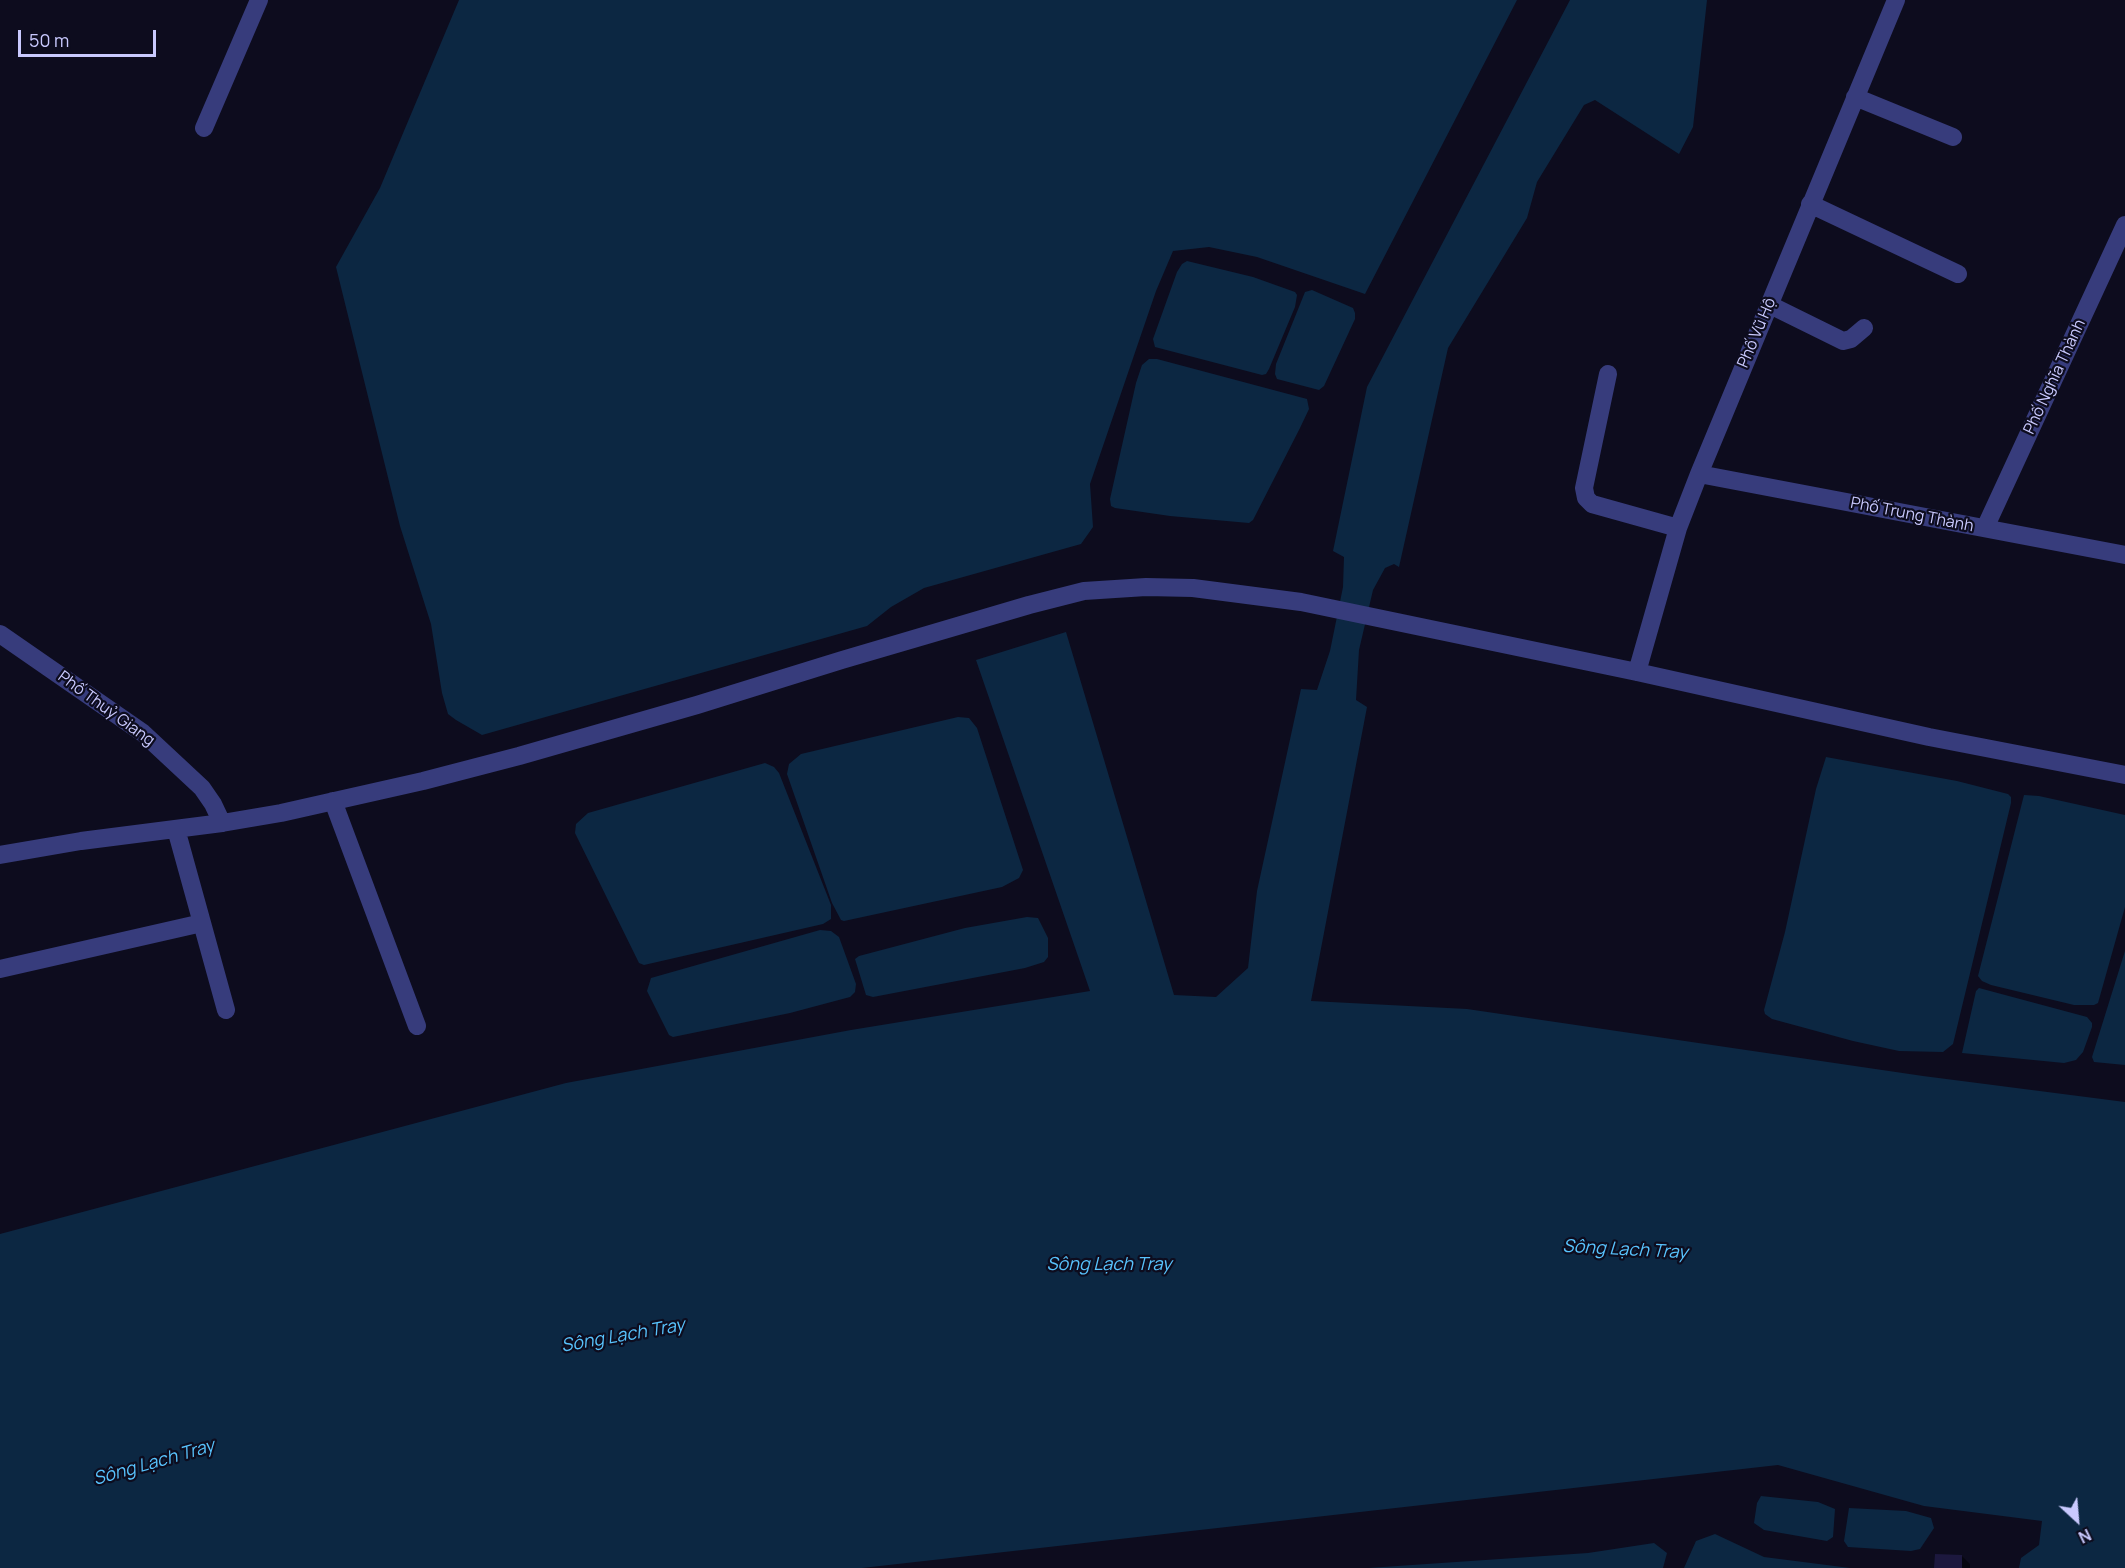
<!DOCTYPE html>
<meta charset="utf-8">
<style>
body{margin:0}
#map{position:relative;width:2125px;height:1568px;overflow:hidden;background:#0d0c1e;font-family:Manrope,sans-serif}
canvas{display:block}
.north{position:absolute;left:2047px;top:1490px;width:60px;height:60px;-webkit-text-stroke:4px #0d0c1e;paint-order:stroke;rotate:154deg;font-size:16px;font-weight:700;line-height:24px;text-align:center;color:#c9c9fe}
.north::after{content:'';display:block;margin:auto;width:21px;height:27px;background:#c9c9fe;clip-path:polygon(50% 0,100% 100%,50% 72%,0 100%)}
.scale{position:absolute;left:18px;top:30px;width:138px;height:27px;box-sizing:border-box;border:3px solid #c9c9fe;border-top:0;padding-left:8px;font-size:18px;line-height:21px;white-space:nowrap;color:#c9c9fe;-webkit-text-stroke:4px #0d0c1e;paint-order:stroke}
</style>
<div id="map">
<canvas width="2125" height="1568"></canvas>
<div class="north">N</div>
<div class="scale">50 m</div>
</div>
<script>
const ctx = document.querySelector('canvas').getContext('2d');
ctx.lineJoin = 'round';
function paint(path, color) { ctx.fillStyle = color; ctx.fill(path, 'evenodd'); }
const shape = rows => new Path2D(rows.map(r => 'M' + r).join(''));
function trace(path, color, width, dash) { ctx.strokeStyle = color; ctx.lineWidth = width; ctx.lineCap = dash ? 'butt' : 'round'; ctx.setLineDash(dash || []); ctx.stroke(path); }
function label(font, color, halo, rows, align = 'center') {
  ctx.font = font + ' Manrope,sans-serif'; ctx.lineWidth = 4.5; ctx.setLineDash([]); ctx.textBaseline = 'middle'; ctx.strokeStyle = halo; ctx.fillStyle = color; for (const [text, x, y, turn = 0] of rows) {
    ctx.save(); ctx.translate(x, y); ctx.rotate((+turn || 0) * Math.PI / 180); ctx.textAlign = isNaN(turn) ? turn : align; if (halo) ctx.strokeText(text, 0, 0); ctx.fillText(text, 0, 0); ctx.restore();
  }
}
const water = shape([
 [459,0,1517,0,1365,294,1257,257,1209,247,1173,251,1156,291,1090,484,1093,527,1081,544,924,588,891,607,867,626,482,735,456,720,448,714,442,693,431,624,400,526,336,267,380,188],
 [1570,0,1707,0,1693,127,1679,154,1595,100,1584,105,1537,182,1527,218,1448,348,1399,567,1394,564,1385,568,1373,590,1359,650,1356,700,1367,707,1311,1001,1467,1009,1923,1076,2125,1102,2125,1568,2019,1568,2021,1558,2039,1545,2042,1521,1924,1506,1778,1465,862,1568,0,1568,0,1234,566,1083,851,1030,1090,991,976,660,1066,632,1174,995,1216,997,1248,968,1257,891,1301,689,1317,690,1330,651,1343,587,1344,557,1333,551,1367,387],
 [1187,261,1253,277,1295,292,1297,295,1295,307,1269,369,1266,374,1262,375,1155,347,1153,339,1177,272,1182,264],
 [1312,290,1353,308,1355,313,1355,319,1324,386,1319,390,1277,379,1275,374,1276,364,1305,292],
 [1149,359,1157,359,1307,399,1309,409,1300,428,1253,520,1249,523,1170,516,1115,508,1111,506,1110,499,1136,383,1142,365],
 [958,717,969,718,977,728,1023,870,1019,878,1002,887,844,921,841,920,832,903,787,774,789,764,801,754],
 [1826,757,1957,781,2008,794,2011,797,2011,803,1953,1044,1943,1052,1899,1051,1853,1041,1772,1019,1765,1014,1764,1010,1785,932,1816,789],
 [765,763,774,767,779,773,831,905,831,919,823,924,644,965,639,963,575,833,576,824,588,813],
 [2024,795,2039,796,2125,815,2125,907,2098,1003,2094,1005,2074,1005,1991,985,1982,981,1978,976],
 [1027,917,1038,918,1048,938,1048,957,1044,962,1025,968,873,997,866,995,855,959,859,956,965,928],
 [820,930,831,931,839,937,856,984,855,992,850,997,790,1013,673,1037,669,1035,647,991,651,978],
 [2125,951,2125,1065,2094,1062,2092,1057],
 [1979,988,2087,1017,2092,1023,2092,1027,2083,1052,2076,1060,2064,1063,1962,1053,1976,991],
 [1761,1496,1818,1502,1835,1509,1833,1537,1827,1541,1764,1530,1754,1523,1757,1503],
 [1849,1508,1906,1511,1931,1518,1934,1528,1920,1549,1911,1551,1848,1547,1844,1541],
 [1715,1534,1764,1557,1850,1568,1684,1568,1696,1541],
 [1654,1543,1667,1553,1663,1568,1368,1568,1588,1553]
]);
const shadow = shape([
 [1962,1556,1970,1564,1970,1568,1936,1568]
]);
const building = shape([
 [1935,1554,1962,1555,1962,1568,1934,1568]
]);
const minor = shape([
 [1855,97,1953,137],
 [204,128,259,0],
 [1810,204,1958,274],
 [1770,305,1843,341,1851,339,1864,328],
 [1608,374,1584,488,1586,498,1592,504,1678,528],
 [1699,474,2125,555],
 [1985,528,2125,225],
 [0,634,143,733,202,788,213,804,222,823],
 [1637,672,1678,528,1699,474,1896,0],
 [333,801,417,1026],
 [0,855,81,841,222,823,281,813,423,781,519,756,697,705,842,660,1029,605,1084,591,1146,587,1193,588,1301,602,1637,672,1929,737,2125,775],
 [202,923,226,1010],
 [0,969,202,923,176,829]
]);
const streetNames = [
 ["Phố Vũ Hộ",1757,333,-67],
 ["Phố Nghĩa Thành",2055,377,-65],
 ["Phố Trung Thành",1912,515,11],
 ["Phố Thuỷ Giang",106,709,36]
];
const waterNames = [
 ["Sông Lạch Tray",1625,1250,3],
 ["Sông Lạch Tray",1109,1265],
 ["Sông Lạch Tray",623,1336,-10],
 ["Sông Lạch Tray",154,1463,-16]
];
paint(water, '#0c2742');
paint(shadow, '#0007');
paint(building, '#1c183e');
trace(minor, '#373c7c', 18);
label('16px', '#c9c9fe', '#0d0c1e', streetNames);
label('italic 18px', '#58c3fd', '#0d0c1e', waterNames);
</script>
